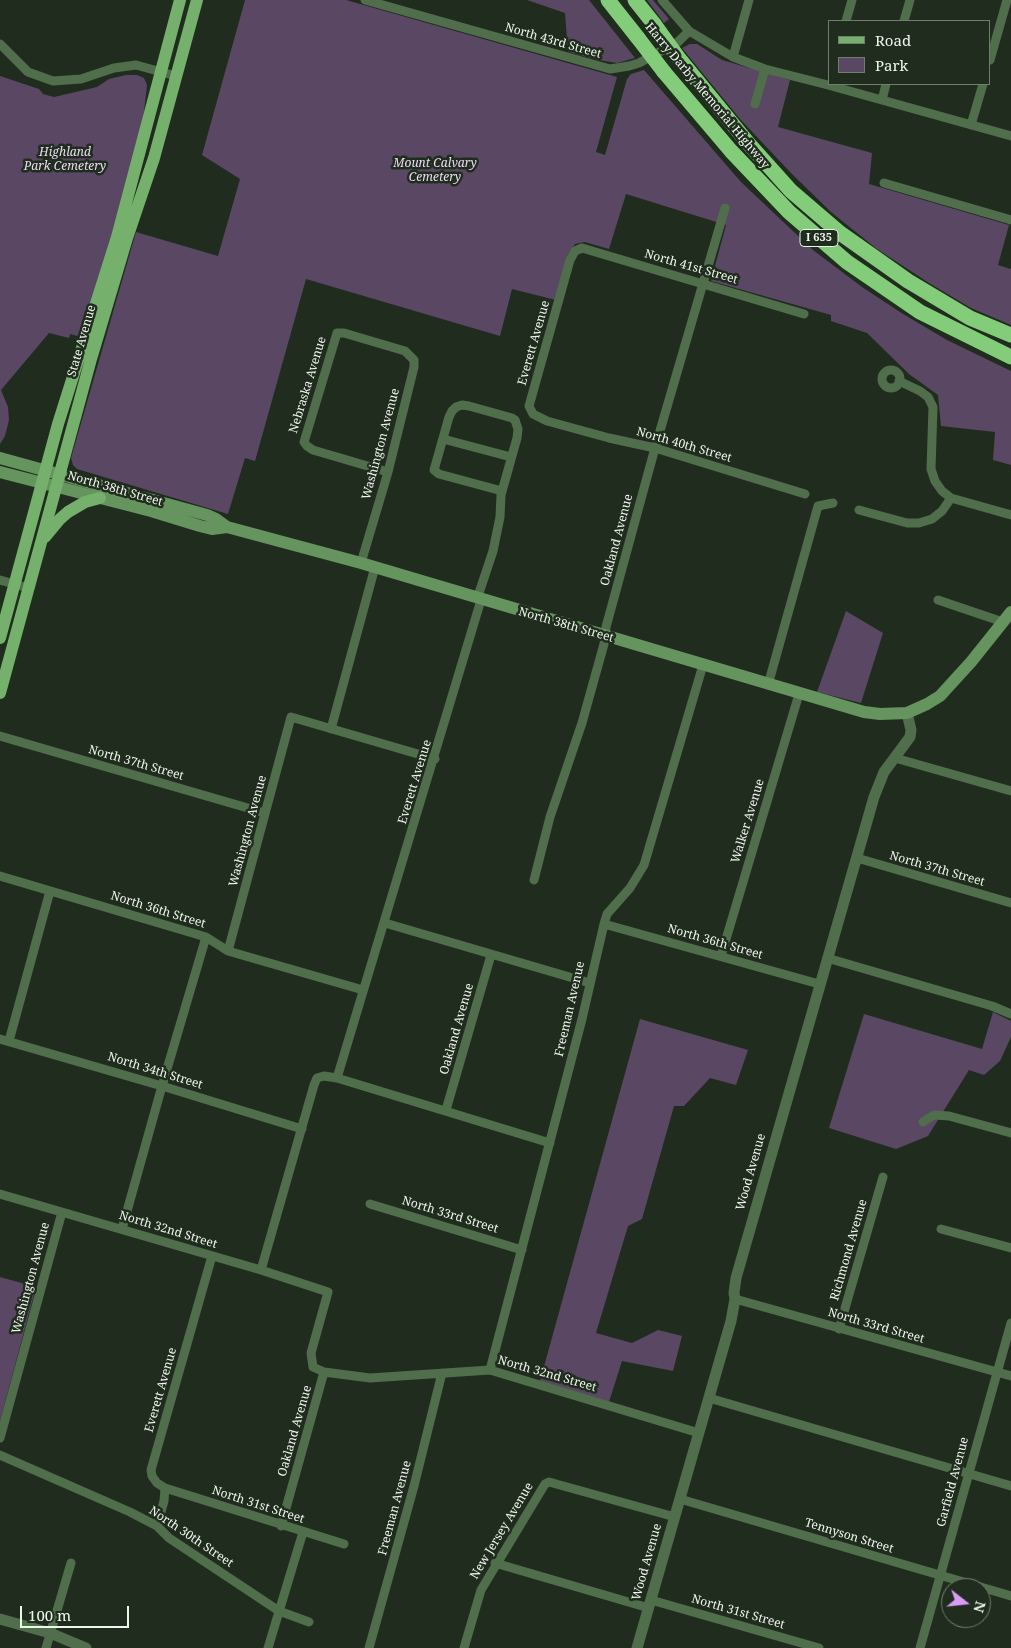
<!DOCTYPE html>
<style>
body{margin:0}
#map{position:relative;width:1011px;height:1648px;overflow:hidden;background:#202d1e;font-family:"Noto Serif",serif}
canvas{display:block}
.legend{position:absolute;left:828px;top:20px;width:162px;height:65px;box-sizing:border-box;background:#202d1e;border:1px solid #727d70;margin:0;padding:6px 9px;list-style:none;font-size:15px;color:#edf6eb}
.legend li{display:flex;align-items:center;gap:10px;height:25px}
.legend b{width:25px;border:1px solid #727d70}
.north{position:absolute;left:941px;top:1578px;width:50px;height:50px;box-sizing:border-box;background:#202d1e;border:1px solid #727d70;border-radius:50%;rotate:106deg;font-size:14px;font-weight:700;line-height:20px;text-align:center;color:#edf6eb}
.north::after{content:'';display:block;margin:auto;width:18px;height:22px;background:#d89bf8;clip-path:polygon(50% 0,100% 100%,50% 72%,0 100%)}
.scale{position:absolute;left:20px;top:1606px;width:109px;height:22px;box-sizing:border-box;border:2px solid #edf6eb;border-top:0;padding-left:6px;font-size:15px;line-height:18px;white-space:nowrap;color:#edf6eb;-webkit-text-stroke:4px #202d1e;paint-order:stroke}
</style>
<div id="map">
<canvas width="1011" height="1648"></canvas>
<ul class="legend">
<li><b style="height:6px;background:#75b16c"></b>Road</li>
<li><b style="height:14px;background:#594763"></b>Park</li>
</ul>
<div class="north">N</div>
<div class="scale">100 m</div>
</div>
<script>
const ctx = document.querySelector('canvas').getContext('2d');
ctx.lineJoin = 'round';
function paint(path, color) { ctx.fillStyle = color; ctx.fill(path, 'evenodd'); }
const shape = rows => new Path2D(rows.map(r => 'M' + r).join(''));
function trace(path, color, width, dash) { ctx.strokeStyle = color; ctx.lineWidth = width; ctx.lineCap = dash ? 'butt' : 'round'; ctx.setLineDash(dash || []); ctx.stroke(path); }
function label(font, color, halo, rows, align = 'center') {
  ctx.font = font + ' "Noto Serif",serif'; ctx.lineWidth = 5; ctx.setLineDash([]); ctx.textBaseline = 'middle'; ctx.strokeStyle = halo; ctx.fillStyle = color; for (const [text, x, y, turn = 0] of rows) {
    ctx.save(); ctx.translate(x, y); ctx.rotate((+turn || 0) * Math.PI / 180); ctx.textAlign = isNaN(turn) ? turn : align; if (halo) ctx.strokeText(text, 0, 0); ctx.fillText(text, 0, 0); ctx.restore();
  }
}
const green = shape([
 [245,0,346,0,617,77,596,152,605,155,627,79,631,74,644,70,741,182,813,250,862,287,903,314,947,340,1011,371,1011,465,993,460,995,432,941,426,938,395,909,374,867,333,831,321,831,315,711,281,726,225,626,194,609,249,585,242,575,244,568,254,556,300,512,289,500,336,306,279,255,461,245,458,228,514,77,469,73,465,71,458,136,232,218,256,240,179,202,155],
 [527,0,589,0,635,58,617,63,599,60,568,52,565,13],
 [647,0,653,0,669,19,664,23],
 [690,44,697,44,722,60,790,80,778,127,872,153,869,184,1009,225,998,265,1011,269,1011,325,971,308,929,283,877,249,831,212,791,173,740,119,682,48],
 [126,75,137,75,144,78,147,85,143,120,106,257,81,337,70,334,69,338,49,333,1,390,8,407,9,420,5,436,0,444,0,76,39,89,43,94,54,97,97,87,109,79],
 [846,611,883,633,861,703,817,692],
 [993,1012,1011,1021,1011,1037,1000,1061,984,1075,969,1070,928,1136,896,1149,829,1128,864,1014,982,1049],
 [640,1019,748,1050,736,1085,710,1078,684,1106,674,1106,642,1219,628,1226,596,1333,632,1343,658,1330,682,1336,673,1371,622,1361,609,1402,540,1381],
 [0,1277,36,1287,0,1421]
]);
const minor = shape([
 [365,0,610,69,629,66,639,63,678,42,689,31],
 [662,0,689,31,733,57,765,69,828,85,1011,136],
 [846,21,852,0],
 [904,21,910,0],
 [0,44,28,72,53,81,81,79,114,68,136,65,176,76],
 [733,57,749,0],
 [990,60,1007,0],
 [882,100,886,84],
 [755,104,765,69],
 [971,125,983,84],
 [884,183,1011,220],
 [804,314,582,248,575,251,570,260,529,406,533,414,547,421,609,438,655,448,805,494],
 '882 379a9 9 0 1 1 18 0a9 9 0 1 1-18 0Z',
 [899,381,920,391,928,397,933,407,931,469,935,481,942,491,951,498,1011,515],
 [443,439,511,457],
 [859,510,907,523,919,523,932,519,942,511,951,498],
 [361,563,388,472,414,367,414,360,405,351,344,333,337,333,304,442,307,446,313,450,388,472],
 [0,580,29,588],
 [938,600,1003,622],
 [768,685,818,506,833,503],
 [331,729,375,567],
 [0,736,265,813],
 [895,758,1011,791],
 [857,858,1011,903],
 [0,876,206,937,228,951,363,990],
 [534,880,550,817,582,723,604,644,606,627,655,448,725,208],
 [385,923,590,983],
 [604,924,819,984],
 [228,951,291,717,435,759],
 [721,956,799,694],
 [827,958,992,1006,1011,1014],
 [0,1039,162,1086,302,1129],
 [9,1041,50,891],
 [337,1078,481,600,479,593,493,551,500,517,501,495,517,438,518,429,515,420,512,418,469,406,462,405,456,407,452,411,449,417,434,470,439,474,502,491],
 [446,1110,491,955],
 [923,1122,934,1115,949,1116,1011,1133],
 [0,1194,261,1270,328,1292,311,1353,313,1367,324,1372,370,1378,490,1370,699,1433],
 [370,1204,522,1250],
 [122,1229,162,1086,206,937],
 [941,1229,1011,1248],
 [261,1270,314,1085,317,1078,324,1076,337,1078,550,1143],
 [735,1299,1011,1376],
 [839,1329,883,1177],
 [490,1370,582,1019,604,924,607,914,630,888,644,865,703,665],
 [709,1398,1011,1486],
 [0,1438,62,1212],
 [0,1455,130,1512,157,1526,169,1538,279,1611,309,1622],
 [165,1488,344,1544],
 [680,1499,1011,1596],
 [157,1526,164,1501,165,1488,157,1483,152,1476,151,1470,212,1256],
 [281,1526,324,1372],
 [495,1563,649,1608],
 [651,1600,819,1648],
 [46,1648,71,1563],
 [268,1648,303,1532],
 [369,1648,414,1486,442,1373],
 [464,1648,481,1590,545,1484,549,1482,675,1517],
 [920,1648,1011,1323]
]);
const tertiary = shape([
 [0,1619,50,1633,86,1648],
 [637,1648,731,1321,735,1299,734,1293,736,1278,874,797,884,772,910,737,911,730,907,713]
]);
const secondary = shape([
 [0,458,207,515,216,519,227,527],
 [0,472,151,511,200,526,212,529,227,527,361,563,864,712,880,714,907,713,927,704,940,696,971,662,1011,612]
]);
const primary = shape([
 [45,537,60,519,68,512,85,502,100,498],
 [0,638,58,424,117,237,180,0],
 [0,693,91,359,127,238,154,158,197,0]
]);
const motorway = shape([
 [608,0,638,38],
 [635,0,654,24],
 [677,56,748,143,791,191,840,233,908,281,970,318,1011,335],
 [664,72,731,151,789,212,847,262,920,312,1011,357]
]);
const motorwayBridge = shape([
 [654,24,677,56],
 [638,38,664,72]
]);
const shields = [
 [819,238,38]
];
const shieldNames = [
 ["I 635",819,238]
];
const streetNames = [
 ["North 43rd Street",553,41,16],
 ["Harry Darby Memorial Highway",707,96,50],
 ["North 41st Street",691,267,16],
 ["State Avenue",82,341,-74],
 ["Everett Avenue",534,343,-74],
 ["Nebraska Avenue",308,385,-73],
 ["Washington Avenue",381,444,-75],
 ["North 40th Street",684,445,16],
 ["North 38th Street",115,489,16],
 ["Oakland Avenue",617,540,-75],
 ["North 38th Street",566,625,16],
 ["North 37th Street",136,763,16],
 ["Everett Avenue",415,782,-73],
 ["Walker Avenue",748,821,-73],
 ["Washington Avenue",248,831,-75],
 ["North 37th Street",937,869,16],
 ["North 36th Street",158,910,17],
 ["North 36th Street",715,942,16],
 ["Freeman Avenue",570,1009,-77],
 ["Oakland Avenue",457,1029,-74],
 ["North 34th Street",155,1071,17],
 ["Wood Avenue",751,1172,-74],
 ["North 33rd Street",450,1215,17],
 ["North 32nd Street",168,1230,17],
 ["Richmond Avenue",849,1250,-74],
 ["Washington Avenue",31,1278,-75],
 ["North 33rd Street",876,1326,16],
 ["North 32nd Street",547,1374,16],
 ["Everett Avenue",161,1390,-74],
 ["Oakland Avenue",295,1431,-74],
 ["Garfield Avenue",953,1482,-75],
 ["North 31st Street",258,1505,18],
 ["Freeman Avenue",395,1508,-75],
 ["New Jersey Avenue",502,1531,-59],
 ["Tennyson Street",849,1536,17],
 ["North 30th Street",191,1537,34],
 ["Wood Avenue",647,1562,-74],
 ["North 31st Street",738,1612,16]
];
const parkNames = [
 ["Highland",65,153],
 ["Park Cemetery",65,167],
 ["Mount Calvary",435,164],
 ["Cemetery",435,178]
];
paint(green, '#594763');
trace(minor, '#506d4c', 9);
trace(tertiary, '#506d4c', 11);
trace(secondary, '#65945f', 12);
trace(primary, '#75b16c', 12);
trace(motorway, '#83cc79', 15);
trace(motorwayBridge, '#83cc79', 15);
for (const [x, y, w] of shields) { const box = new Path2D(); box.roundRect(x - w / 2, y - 8.5, w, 17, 4); ctx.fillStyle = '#202d1e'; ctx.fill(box); trace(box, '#edf6eb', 1); }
label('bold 11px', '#edf6eb', null, shieldNames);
label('12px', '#edf6eb', '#202d1e', streetNames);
label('italic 12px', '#ecdbf7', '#202d1e', parkNames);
</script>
